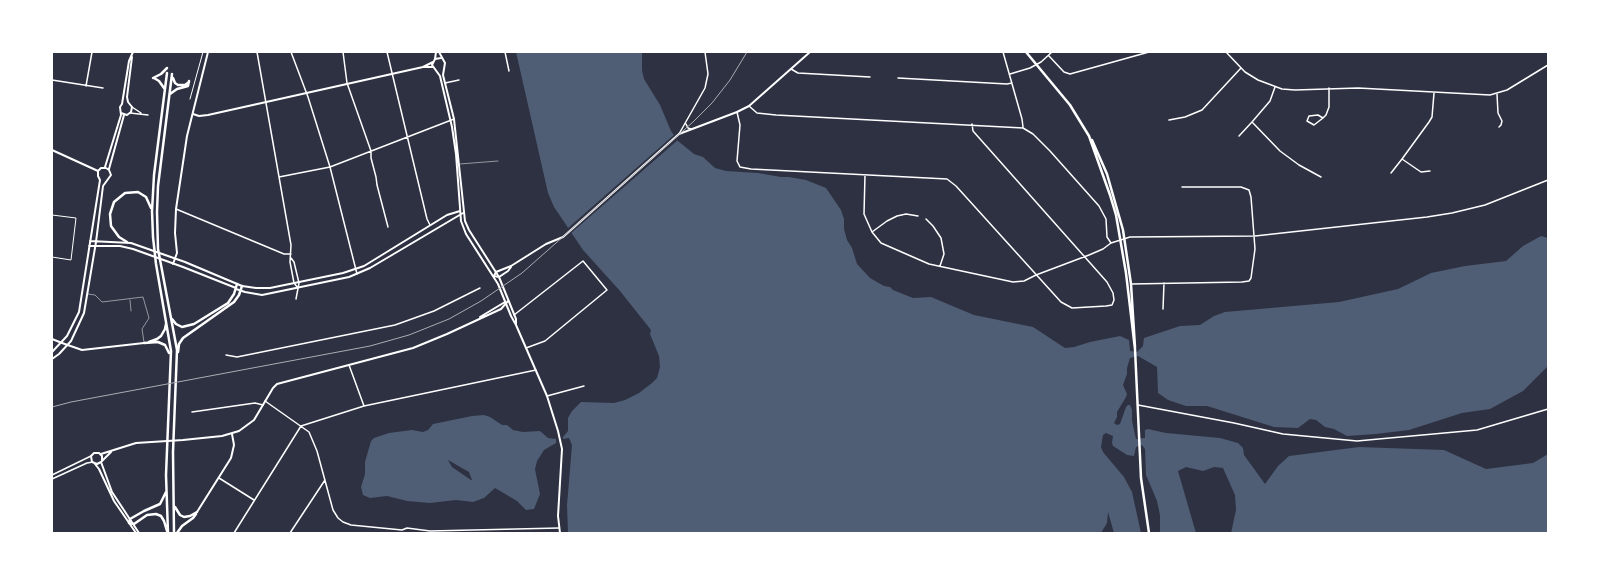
<!DOCTYPE html>
<style>
body{margin:0}
#map{position:relative;width:1600px;height:585px;overflow:hidden;background:#2d3142;font-family:Figtree,sans-serif}
canvas{display:block}
.frame{position:absolute;inset:0;border:53px solid #fff;pointer-events:none}
</style>
<div id="map">
<canvas width="1600" height="585"></canvas>
<div class="frame"></div>
</div>
<script>
const ctx = document.querySelector('canvas').getContext('2d');
ctx.lineJoin = 'round';
function paint(path, color) { ctx.fillStyle = color; ctx.fill(path, 'evenodd'); }
const shape = rows => new Path2D(rows.map(r => 'M' + r).join(''));
function trace(path, color, width, dash) { ctx.strokeStyle = color; ctx.lineWidth = width; ctx.lineCap = dash ? 'butt' : 'round'; ctx.setLineDash(dash || []); ctx.stroke(path); }
const water = shape([
 [516,52,642,52,642,70,644,79,660,105,671,131,678,141,694,154,703,157,715,168,726,171,758,173,781,177,789,177,806,180,826,188,841,210,844,219,844,229,847,240,852,248,857,264,870,278,884,286,890,287,893,290,913,298,931,297,974,315,1033,327,1065,348,1074,347,1090,342,1120,336,1129,340,1130,351,1137,352,1143,346,1144,338,1180,326,1200,325,1214,316,1225,312,1339,302,1398,289,1431,273,1465,266,1506,261,1523,246,1541,236,1548,238,1548,366,1523,391,1490,409,1462,413,1409,430,1376,434,1347,436,1334,429,1325,427,1316,420,1310,419,1298,428,1274,427,1207,406,1186,406,1168,400,1158,393,1157,367,1138,356,1130,358,1127,368,1127,374,1123,385,1127,394,1126,397,1117,412,1117,417,1114,423,1117,425,1120,424,1126,407,1128,405,1130,405,1132,410,1132,421,1136,439,1145,438,1145,430,1148,429,1166,433,1220,438,1238,443,1243,448,1244,455,1265,484,1278,466,1289,456,1359,447,1444,450,1486,469,1533,463,1548,454,1548,533,1231,533,1236,510,1235,495,1223,468,1214,467,1203,471,1186,467,1178,471,1196,533,1160,533,1160,515,1157,501,1146,475,1145,449,1142,445,1136,447,1134,456,1127,455,1113,446,1112,443,1113,436,1106,433,1103,435,1101,447,1103,452,1124,477,1132,492,1141,533,1114,533,1108,512,1107,523,1101,533,568,533,567,505,572,445,569,438,563,439,563,437,568,431,568,418,572,411,581,402,614,403,625,400,639,393,652,383,657,378,660,367,659,356,650,334,651,330,620,291,583,250,554,207,548,193],
 [484,415,490,417,502,425,507,425,513,430,523,432,540,431,548,438,556,439,556,443,544,450,537,461,535,469,540,494,534,509,526,510,517,501,495,488,484,498,473,502,456,500,430,503,407,501,387,496,370,498,363,495,361,487,365,474,365,462,371,441,374,438,389,433,412,430,423,432,428,430,433,424,472,416],
 [448,460,469,472,472,480,471,480,452,467]
]);
const pier = shape([
 [675,134,679,139,570,234,567,229]
]);
const service = shape([
 [460,164,498,161],
 [88,294,95,295,102,302,143,297,149,318,142,329,144,342],
 [130,300,131,311]
]);
const pedestrian = shape([
 [190,99,203,52],
 [52,215,76,218,71,260,52,257]
]);
const minor = shape([
 [257,52,291,245,290,262,294,283,298,288],
 [291,52,308,97,330,167,357,274],
 [343,52,347,83,371,151,371,158,376,177,377,185,388,227],
 [387,52,427,219,430,225],
 [505,52,509,71],
 [1003,52,1022,119,1023,127],
 [1226,52,1245,72,1258,80,1282,89,1295,90,1358,88,1490,95,1507,90,1548,65],
 [1049,56,1064,72,1070,74,1149,52],
 [791,69,798,73,870,77],
 [1010,74,1030,68,1041,62,1052,52],
 [898,78,1007,84,1012,83],
 [52,80,103,88],
 [445,83,459,80],
 [86,86,92,52],
 [1275,87,1270,101,1252,122,1280,151,1299,165,1321,177],
 [1497,94,1498,113,1502,121,1501,125,1499,127],
 [749,106,757,113,776,115,1023,128,1033,134,1050,151,1099,206,1106,219,1107,237,1111,243],
 [132,107,141,113],
 [737,112,740,125,737,161,740,167,751,169,947,179,956,186,1061,302,1072,308,1106,306,1112,305,1114,300,1113,293,1107,282,973,131,972,124],
 [130,113,148,115],
 [1323,118,1314,125,1307,121,1309,116,1318,115,1323,118,1326,115,1329,107,1329,88],
 [1169,120,1185,117,1202,110,1241,68],
 [686,124,688,128,691,129],
 [679,134,705,88,708,74,705,52],
 [1239,136,1252,122],
 [1430,171,1421,172,1402,159,1429,122,1432,117,1434,93],
 [1391,173,1402,159],
 [865,175,864,214,872,232,881,243,929,264,1013,282,1024,281,1036,275,1089,255,1103,249,1111,243,1130,237,1255,236,1427,217,1452,213,1485,205,1548,180],
 [279,177,330,167,454,119],
 [176,209,284,254,291,254],
 [926,219,933,226,941,238,944,254,940,266],
 [872,232,887,221,897,216,906,214,918,216],
 [291,258,294,262,299,283,296,299],
 [1131,284,1242,282,1249,281,1251,278,1255,249,1251,197,1249,190,1241,187,1182,187],
 [1163,309,1164,283],
 [514,315,583,261,607,290,545,341,526,348],
 [226,355,237,357,395,325,434,311,480,288],
 [349,365,364,406],
 [547,396,584,386],
 [265,401,309,432,317,451,333,510,338,518,343,522,351,525,402,530,407,528,430,531,559,528],
 [1138,405,1234,423,1283,434,1357,441,1477,430,1548,409],
 [192,412,255,403,263,405],
 [52,475,91,456],
 [219,478,254,500],
 [52,479,87,463,93,462],
 [234,533,301,426,364,406,536,370],
 [290,533,325,480]
]);
const tertiary = shape([
 [439,52,445,63,443,75,454,119,465,221,469,230,499,277,516,319,516,325],
 [441,58,435,59,432,65,440,76,452,127,456,154,461,221,466,234,498,284,511,316,516,325,547,396,558,431,562,449,558,516,560,533],
 [435,59,436,52],
 [423,67,433,62],
 [193,114,199,116,208,115,423,67,433,67],
 [494,276,496,272,511,266,546,244,563,237,679,134,737,112,749,106,810,52],
 [494,276,499,277,508,271,511,267],
 [242,286,256,288,270,288,343,273,364,266,447,215,460,211],
 [236,289,245,292,262,295,349,277,370,268,463,213],
 [480,317,505,302],
 [52,339,62,343],
 [101,454,136,443,183,440,222,436,239,431,254,420,273,388,277,384,413,348,447,334,501,309,508,301],
 [102,460,102,456,99,453,94,453,91,456,92,462,97,464,101,462,111,452],
 [101,462,112,492,139,533],
 [95,464,99,469,114,501,136,533],
 [197,512,231,458,234,445,232,434]
]);
const secondary = shape([
 [128,102,127,97,132,57],
 [121,113,127,115,131,112,132,107,128,102],
 [52,150,98,171],
 [105,167,121,115,120,107,122,104,129,61,133,52],
 [109,169,124,115],
 [98,171,98,176,100,180],
 [90,241,131,243,185,262,242,286],
 [89,246,120,246,133,249,183,267,236,288],
 [173,264,177,253,175,233,176,209,187,136,208,52],
 [62,343,82,350,144,343],
 [52,352,67,336,79,312,100,180],
 [52,359,59,354,71,341,84,313,96,242,103,186,111,175,109,170,106,168,101,168,98,171]
]);
const primary = shape([
 [1026,52,1070,105,1089,136],
 [1089,136,1110,195,1116,215,1126,273,1135,349,1141,478,1149,533],
 [1092,140,1107,174,1123,230,1131,284,1135,347]
]);
const trunk = shape([
 [167,73,154,175,152,211,153,237,156,264,171,351,166,475,168,533],
 [172,74,158,186,157,212,158,249,177,350,173,452,174,533],
 [153,78,161,74,167,68],
 [154,78,159,81,164,88],
 [173,78,175,83,178,85,185,85,189,82],
 [170,94,177,89,188,86,189,81],
 [127,242,119,237,111,226,110,214,114,202,125,193,138,192,146,197,151,208],
 [172,319,176,324,182,327,194,324,228,303,234,294,237,284],
 [149,342,157,339,161,336,165,329,166,324],
 [144,343,158,342,165,345,169,353],
 [178,352,179,344,183,338,234,302,239,295,242,286],
 [166,492,160,504,144,511,130,519,129,523,134,524,147,515,156,514,161,516,164,521,167,531],
 [175,507,180,515,184,517,190,516,197,512],
 [177,533,182,526,193,518,196,514]
]);
const rail = shape([
 [52,407,71,402,370,346,409,335,449,319,481,301,522,273,693,122,712,103,730,80,747,52]
]);
paint(water, '#4f5d75');
paint(pier, '#2d3142');
trace(service, '#fff', 0.5);
trace(pedestrian, '#fff', 1);
trace(minor, '#fff', 1.5);
trace(tertiary, '#fff', 2);
trace(secondary, '#fff', 2);
trace(primary, '#fff', 2.5);
trace(trunk, '#fff', 2.5);
trace(rail, '#abadb3', 1);
</script>
